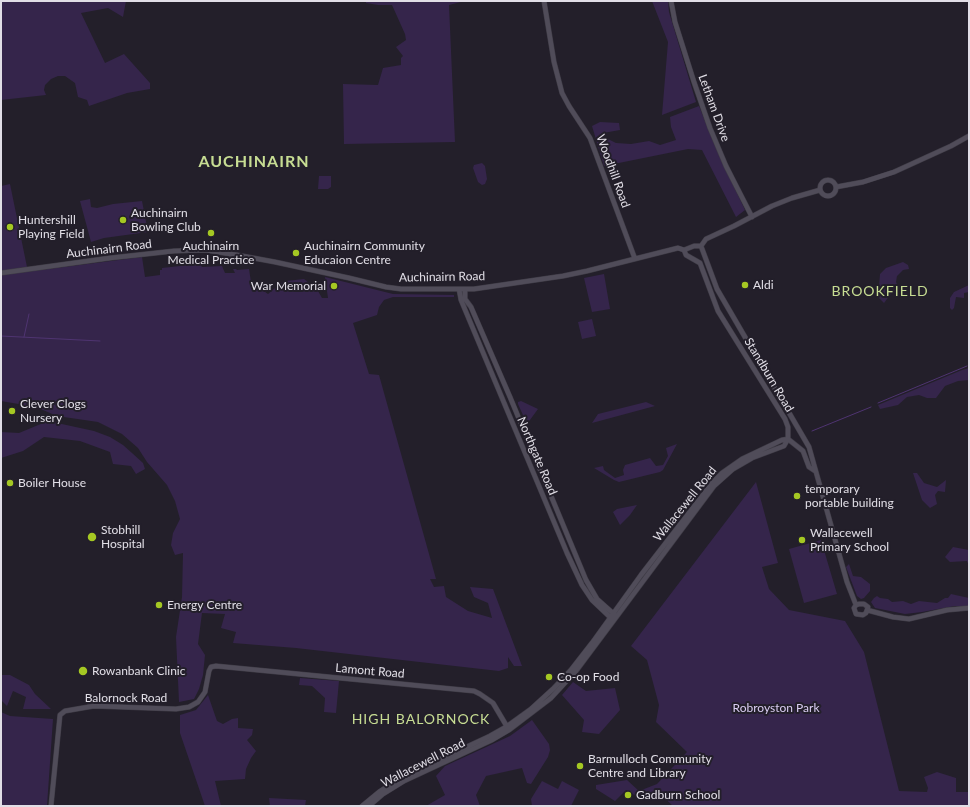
<!DOCTYPE html>
<style>
body{margin:0}
#map{position:relative;width:970px;height:807px;overflow:hidden;background:#231f2a;font-family:Lato,sans-serif}
canvas{display:block}
.frame{position:absolute;inset:0;border:2px solid #e1dee6;pointer-events:none}
</style>
<div id="map">
<canvas width="970" height="807"></canvas>
<div class="frame"></div>
</div>
<script>
const ctx = document.querySelector('canvas').getContext('2d');
ctx.lineJoin = 'round';
function paint(path, color) { ctx.fillStyle = color; ctx.fill(path, 'evenodd'); }
const shape = rows => new Path2D(rows.map(r => 'M' + r).join(''));
function trace(path, color, width, dash) { ctx.strokeStyle = color; ctx.lineWidth = width; ctx.lineCap = dash ? 'butt' : 'round'; ctx.setLineDash(dash || []); ctx.stroke(path); }
function label(font, color, halo, rows, align = 'center') {
  ctx.font = font + ' Lato,sans-serif'; ctx.lineWidth = 4; ctx.setLineDash([]); ctx.textBaseline = 'middle'; ctx.strokeStyle = halo; ctx.fillStyle = color; for (const [text, x, y, turn = 0] of rows) {
    ctx.save(); ctx.translate(x, y); ctx.rotate((+turn || 0) * Math.PI / 180); ctx.textAlign = isNaN(turn) ? turn : align; if (halo) ctx.strokeText(text, 0, 0); ctx.fillText(text, 0, 0); ctx.restore();
  }
}
const green = shape([
 [1,1,126,1,123,17,108,8,81,13,105,63,124,54,150,83,150,89,127,93,89,106,87,100,78,97,75,83,65,76,58,76,51,79,45,85,44,90,46,95,1,100],
 [366,1,465,1,449,5,455,142,344,144,343,84,378,85,383,68,401,65,401,58,403,56,396,47,406,40,405,34,392,5,378,5,366,3],
 [652,1,668,1,669,12,696,102,662,115,668,42],
 [699,106,714,143,745,210,736,217,702,150,688,149,604,166,592,126,600,122,619,123,620,130,603,133,604,137,616,143,631,144,649,141,660,145,676,140,671,127,670,117],
 [482,163,485,166,487,179,485,184,482,185,478,182,473,168,474,165],
 [319,176,331,176,331,187,328,189,318,189],
 [10,184,27,267,1,271,1,186],
 [90,199,91,207,97,208,113,204,142,201,148,232,104,238,91,242,80,201],
 [142,257,145,277,160,275,160,270,162,270,162,268,189,265,200,264,202,267,222,266,225,273,235,273,233,269,236,269,237,270,249,269,251,282,268,294,281,283,286,281,304,279,309,283,314,284,322,298,328,298,325,277,393,294,454,295,454,297,393,297,384,300,379,307,377,315,353,323,369,374,379,375,436,579,430,579,434,587,444,586,446,597,468,611,492,618,488,603,474,597,470,587,493,589,522,666,514,666,508,657,508,668,499,671,296,648,233,643,236,632,221,628,225,614,202,613,198,644,205,655,203,675,199,689,194,699,179,702,176,637,182,597,183,553,175,555,171,545,173,533,180,519,175,501,167,485,147,462,138,448,122,434,98,422,57,416,36,407,1,401,1,275],
 [903,262,908,265,909,269,903,270,897,276,896,282,899,289,890,295,884,303,876,295,879,286,880,274,886,268],
 [604,274,610,309,592,312,584,278],
 [969,285,969,292,964,293,964,298,956,297,954,308,952,310,950,308,950,298,954,292],
 [592,319,596,336,582,339,578,322],
 [969,368,969,380,958,381,945,386,936,398,927,398,919,395,907,397,898,405,880,409,878,405,962,370],
 [521,401,538,409,527,424,518,404,518,402],
 [646,402,655,406,592,423,598,414],
 [48,421,94,431,110,437,123,445,132,453,143,463,145,469,136,474,131,466,113,464,110,452,80,441,44,437,23,451,1,458,1,432,19,433],
 [677,444,663,470,660,472,619,482,614,480,594,468,603,466,604,470,615,478,624,475,623,470,625,465,650,458,656,466,663,465,668,456,666,448],
 [913,473,917,473,924,483,937,487,946,480,945,492,938,491,935,495,937,504,930,508,922,500],
 [756,482,778,563,762,567,769,589,789,610,845,621,864,652,899,791,927,792,928,788,924,777,937,772,956,778,956,792,969,792,969,806,673,806,658,792,641,799,626,790,615,801,596,789,596,785,627,780,639,791,657,784,687,752,656,722,659,705,647,660,631,646],
 [637,505,630,515,620,525,613,512,617,509],
 [821,540,837,594,804,603,789,549],
 [953,547,969,550,969,566,967,561,950,562,945,557],
 [849,564,853,576,861,577,870,584,870,591,864,598,861,599,857,596,846,567],
 [951,594,969,598,969,606,955,606,922,612,905,614,875,608,871,602,874,598,877,596,880,598,888,599,892,602,903,601,911,604,919,601,937,603,945,598,948,598],
 [1,675,10,675,29,685,35,694,51,709,23,709,26,697,13,691,7,706,1,700],
 [300,678,339,681,336,713,324,712,325,698,312,686,299,685],
 [573,682,586,691,615,688,620,710,599,734,582,732,584,720,562,695],
 [208,695,217,721,223,724,232,719,238,718,238,728,253,729,252,735,247,740,256,751,251,758,246,769,245,779,215,781,221,806,205,806,180,733,180,715,196,710],
 [1,712,10,716,53,719,47,806,1,806],
 [532,720,549,744,550,750,548,757,531,784,527,783,522,768,486,776,476,795,480,806,426,806,445,795,436,776,445,766,510,736],
 [542,781,558,789,562,781,579,790,571,806,532,806,531,799],
 [269,798,306,800,305,806,270,806]
]);
const stream = shape([
 [1,336,100,341],
 [24,337,29,314],
 [878,403,967,366],
 [812,431,871,407]
]);
const secondary = shape([
 [544,1,554,62,562,93,569,106,590,138,635,259],
 [671,1,675,22,694,82,710,128,726,166,752,217],
 '820 188a8 8 0 1 1 16 0a8 8 0 1 1-16 0Z',
 [836,187,863,182,894,172,951,146,969,136],
 [701,246,717,289,809,447,847,582,856,605],
 [701,246,706,239,734,226,772,206,792,198,820,190],
 [684,250,686,255,700,263,718,311,785,419,788,427,788,439,803,451,809,467,815,471],
 [1,273,110,258,174,251,205,250,237,255,275,262,349,278,386,287,401,289,474,289,563,276,587,271,678,248,684,250,694,246,701,246],
 [459,289,461,300,567,553,582,585,592,600,612,619],
 [465,289,465,299,471,307,510,397,586,580,597,599,615,615],
 [856,605,854,608,856,614,863,615,866,613,867,610],
 [856,605,859,604,864,604,868,607,867,610],
 [867,610,893,617,909,619,947,610,969,608],
 [51,806,60,715,65,711,94,706,176,709,189,707,198,702,205,692,209,671,211,667,216,666,474,691,480,694,493,703,509,730],
 [362,806,379,792,402,777,490,736,506,727,531,709,554,688,571,670,592,643,641,575,713,482,722,473,742,459,782,440,788,439],
 [369,806,383,794,404,781,492,740,509,730,551,698,576,671,714,486,733,469,752,458,784,446,788,439]
]);
const markers = [
 [123,220,4,"#a5c823"],
 [10,227,4,"#a5c823"],
 [211,233,4,"#a5c823"],
 [296,253,4,"#a5c823"],
 [745,285,4,"#a5c823"],
 [334,286,4,"#a5c823"],
 [12,411,4,"#a5c823"],
 [10,483,4,"#a5c823"],
 [797,496,4,"#a5c823"],
 [92,537,5,"#a5c823"],
 [802,540,4,"#a5c823"],
 [159,605,4,"#a5c823"],
 [83,671,5,"#a5c823"],
 [549,677,4,"#a5c823"],
 [580,766,4,"#a5c823"],
 [628,795,4,"#a5c823"]
];
const streetNames = [
 ["Letham Drive",714,108,70],
 ["Woodhill Road",613,171,70],
 ["Auchinairn Road",109,249,-7],
 ["Auchinairn Road",442,277,-1],
 ["Standburn Road",769,375,59],
 ["Northgate Road",537,456,67],
 ["Wallacewell Road",685,504,-51],
 ["Lamont Road",370,671,5],
 ["Balornock Road",126,698],
 ["Wallacewell Road",423,763,-27]
];
const poiNames = [
 ["Auchinairn",131,213],
 ["Bowling Club",131,227],
 ["Huntershill",18,220],
 ["Playing Field",18,234],
 ["Auchinairn",211,246,"center"],
 ["Medical Practice",211,260,"center"],
 ["Auchinairn Community",304,246],
 ["Educaion Centre",304,260],
 ["Aldi",753,285],
 ["War Memorial",326,286,"right"],
 ["Clever Clogs",20,404],
 ["Nursery",20,418],
 ["Boiler House",18,483],
 ["temporary",805,489],
 ["portable building",805,503],
 ["Stobhill",101,530],
 ["Hospital",101,544],
 ["Wallacewell",810,533],
 ["Primary School",810,547],
 ["Energy Centre",167,605],
 ["Rowanbank Clinic",92,671],
 ["Co-op Food",557,677],
 ["Barmulloch Community",588,759],
 ["Centre and Library",588,773],
 ["Gadburn School",636,795]
];
const parkNames = [
 ["Robroyston Park",776,708]
];
const quarterNames = [
 ["BROOKFIELD",880,291],
 ["HIGH BALORNOCK",421,719]
];
const districtNames = [
 ["AUCHINAIRN",254,162]
];
paint(green, '#35254b');
trace(stream, '#4f3471', 1);
trace(secondary, '#3f3c46', 5.5);
trace(secondary, '#504c59', 4.5);
for (const [x, y, r, color] of markers) { const dot = new Path2D(); dot.arc(x, y, r, 0, 2 * Math.PI); ctx.fillStyle = color; ctx.fill(dot); trace(dot, '#231f2a', 1.5); }
label('12px', '#e1dee6', '#231f2a', streetNames);
label('12px', '#e1dee6', '#231f2a', poiNames, 'left');
label('12px', '#dacdf2', '#231f2a', parkNames);
ctx.letterSpacing = '1px';
label('14px', '#c7dd93', '#231f2a', quarterNames);
ctx.letterSpacing = '0px';
ctx.letterSpacing = '1px';
label('bold 16px', '#c7dd93', '#231f2a', districtNames);
ctx.letterSpacing = '0px';
</script>
